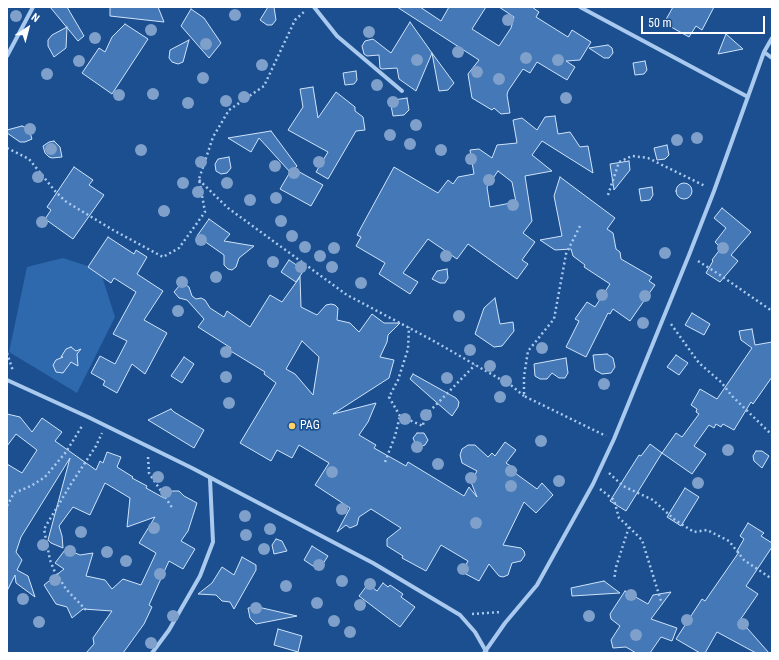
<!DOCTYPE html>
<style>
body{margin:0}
#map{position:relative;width:779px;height:660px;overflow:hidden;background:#1b4f8f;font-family:"Roboto Condensed",sans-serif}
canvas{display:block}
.frame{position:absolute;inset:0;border:8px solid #fff;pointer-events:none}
.north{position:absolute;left:8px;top:8px;width:40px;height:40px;-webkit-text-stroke:3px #1b4f8f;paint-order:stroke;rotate:36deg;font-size:11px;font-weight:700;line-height:16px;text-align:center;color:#fff}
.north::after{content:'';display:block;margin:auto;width:14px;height:18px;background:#fff;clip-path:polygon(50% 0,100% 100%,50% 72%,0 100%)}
.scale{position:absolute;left:641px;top:16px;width:124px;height:18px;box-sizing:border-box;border:2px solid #fff;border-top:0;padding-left:5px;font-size:12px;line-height:14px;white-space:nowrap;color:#fff;-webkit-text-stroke:3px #1b4f8f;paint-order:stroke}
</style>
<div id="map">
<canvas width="779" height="660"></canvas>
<div class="frame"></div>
<div class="north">N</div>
<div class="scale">50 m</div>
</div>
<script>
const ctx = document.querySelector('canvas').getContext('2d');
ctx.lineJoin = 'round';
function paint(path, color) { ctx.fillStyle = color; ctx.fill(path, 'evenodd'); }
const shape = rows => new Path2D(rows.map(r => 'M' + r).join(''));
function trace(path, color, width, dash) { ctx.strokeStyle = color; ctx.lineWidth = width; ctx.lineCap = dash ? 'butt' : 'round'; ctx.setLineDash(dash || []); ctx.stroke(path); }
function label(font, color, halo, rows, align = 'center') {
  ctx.font = font + ' "Roboto Condensed",sans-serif'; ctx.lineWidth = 3.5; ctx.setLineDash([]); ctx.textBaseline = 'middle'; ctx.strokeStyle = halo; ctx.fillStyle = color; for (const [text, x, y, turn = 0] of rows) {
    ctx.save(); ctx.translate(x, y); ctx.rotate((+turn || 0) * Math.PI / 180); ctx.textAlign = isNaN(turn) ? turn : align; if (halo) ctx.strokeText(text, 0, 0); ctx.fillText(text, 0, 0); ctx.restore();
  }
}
const green = shape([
 [63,258,100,270,115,317,77,393,9,352,27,267]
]);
const building = shape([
 [50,7,67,7,84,36,78,41,50,7],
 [110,7,158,7,164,22,110,16,110,7],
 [268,7,274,7,276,20,272,25,267,25,260,20,268,7],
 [397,7,420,7,441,21,449,7,486,7,472,29,499,46,511,28,514,17,499,7,532,7,539,12,536,17,568,37,572,30,591,42,580,60,566,61,575,67,567,80,537,62,530,73,523,69,508,91,507,95,510,113,501,114,494,108,492,110,472,98,468,74,479,60,397,7],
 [673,7,714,7,702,30,696,26,689,37,664,23,673,7],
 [191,9,204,18,221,43,209,58,181,26,191,9],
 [410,22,432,53,416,91,399,79,397,68,382,69,380,68,379,55,367,56,364,54,362,46,365,41,373,39,391,53,410,22],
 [125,24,148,39,112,94,82,73,99,48,105,52,112,37,125,24],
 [67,27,66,48,54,57,48,46,48,40,52,35,67,27],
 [726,34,743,49,718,54,726,34],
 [189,40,183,62,178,64,172,62,169,58,170,50,189,40],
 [608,45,612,48,613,53,609,58,604,58,589,48,608,45],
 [432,53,454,83,448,90,439,91,432,53],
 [645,61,647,70,644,74,635,75,633,63,645,61],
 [356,71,357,80,354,84,345,85,343,73,356,71],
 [313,87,318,118,336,92,355,107,355,111,363,117,365,130,356,131,328,179,316,172,328,152,288,130,303,107,300,89,313,87],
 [407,98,409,110,404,115,393,116,391,105,394,100,407,98],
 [555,116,558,134,570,132,580,147,588,146,593,173,542,141,532,155,552,171,525,176,532,221,523,233,535,242,522,260,528,264,517,279,468,244,457,259,428,239,403,273,418,282,410,294,379,274,385,263,356,246,361,237,357,235,394,167,438,193,448,180,453,184,458,177,474,174,470,150,479,149,492,158,497,145,517,143,513,120,522,118,537,130,545,117,555,116],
 [498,171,512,182,516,202,490,207,487,187,498,171],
 [22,126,29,129,32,139,25,142,20,142,7,133,7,130,22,126],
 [271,131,297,166,294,169,323,185,311,206,280,189,290,172,259,138,251,152,228,138,271,131],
 [54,141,60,147,62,157,52,158,49,157,45,153,43,146,49,142,54,141],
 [667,145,669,155,665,159,657,160,654,148,667,145],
 [229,157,231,168,227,173,221,174,216,171,215,164,218,159,229,157],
 [629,161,630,170,614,190,610,164,629,161],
 [74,167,93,180,89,185,104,195,73,239,45,219,51,210,47,207,74,167],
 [560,177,615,218,607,229,613,233,616,249,620,252,621,259,652,277,649,281,655,285,630,321,613,309,610,314,608,313,586,357,566,347,579,321,575,319,587,302,595,307,610,284,584,267,585,265,573,256,571,249,555,250,540,240,562,236,554,196,560,177],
 '676 191a8 8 0 1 1 16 0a8 8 0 1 1-16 0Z',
 [652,187,653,195,650,200,641,201,639,189,652,187],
 [722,208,751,232,731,255,738,261,720,282,706,273,713,261,712,260,721,248,715,242,726,228,714,218,722,208],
 [209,219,230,234,224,241,254,246,239,258,236,267,232,270,228,269,224,265,224,255,197,236,209,219],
 [108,237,134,254,136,250,147,257,137,274,163,291,144,320,167,333,145,374,132,364,117,393,103,385,105,381,91,373,100,356,115,364,127,341,113,334,136,292,114,278,111,283,88,267,108,237],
 [289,260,304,270,296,282,281,272,289,260],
 [447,269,448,278,445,283,440,283,432,279,437,271,447,269],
 [300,277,301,307,317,315,326,305,331,304,335,305,338,308,337,320,350,323,359,332,372,314,384,323,400,323,388,335,387,342,380,357,394,360,389,378,333,414,376,403,368,422,359,435,376,445,374,448,406,466,408,462,464,496,469,487,477,497,471,482,477,471,462,463,460,455,462,449,468,445,475,445,488,457,492,453,495,456,505,442,516,450,506,463,517,470,515,473,537,489,542,483,553,495,536,513,524,502,503,545,521,548,524,551,525,555,521,561,512,563,508,575,503,577,499,576,489,564,479,581,462,572,468,561,441,545,426,571,402,558,403,556,387,546,387,539,401,528,371,509,359,517,357,525,350,528,346,525,337,532,350,508,315,485,329,463,299,445,292,458,277,450,271,461,240,443,276,383,264,374,265,372,229,350,231,348,198,327,204,319,187,300,179,298,174,292,179,286,186,285,189,287,192,296,196,299,201,298,205,300,210,308,224,317,227,311,250,327,270,295,282,302,300,277],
 [302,341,319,357,313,395,295,374,286,369,302,341],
 [495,298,500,324,513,322,514,331,502,346,494,347,475,334,484,308,495,298],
 [692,313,710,324,704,335,685,325,692,313],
 [752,329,755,345,772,342,772,377,753,404,751,402,734,430,723,424,721,427,716,424,714,428,709,425,694,446,706,454,692,474,662,453,626,511,610,501,639,455,641,456,650,444,662,453,676,433,682,437,699,414,696,412,697,409,691,405,700,389,717,399,752,348,741,340,739,331,752,329],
 [71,347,76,351,81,349,77,354,78,366,71,362,63,373,56,372,53,365,56,360,63,357,61,357,66,349,71,347],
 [607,354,613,358,615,367,611,373,602,374,595,370,593,355,607,354],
 [676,355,688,363,679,375,667,367,676,355],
 [184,357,194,364,182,383,171,376,184,357],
 [566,358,568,373,565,378,559,378,552,373,547,379,540,379,535,376,534,364,566,358],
 [413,374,456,398,459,402,458,407,452,416,410,379,413,374],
 [171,409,174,412,204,430,194,448,148,420,171,409],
 [7,414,20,417,32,432,42,418,62,432,55,441,96,470,100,461,103,463,107,452,121,457,117,467,133,477,132,478,147,486,146,488,164,498,172,491,179,491,184,496,197,503,188,531,181,541,195,549,183,569,169,561,149,605,152,607,144,624,123,653,86,653,94,644,93,638,112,611,83,609,72,618,67,607,56,604,44,585,64,569,55,563,65,550,73,552,80,555,93,553,86,576,105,580,112,589,123,579,141,585,156,553,139,543,155,517,127,527,130,498,105,483,90,515,73,507,59,526,62,536,63,548,51,543,48,540,70,458,21,537,16,552,22,560,17,570,28,576,35,597,16,583,15,575,7,591,7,464,22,473,37,450,16,434,7,446,7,414],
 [417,433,424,433,428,440,425,445,417,448,413,438,417,433],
 [756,451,762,451,769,456,762,468,754,461,753,456,756,451],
 [685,488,699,497,681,526,667,517,685,488],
 [748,523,764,533,761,536,772,543,772,547,746,586,758,594,740,620,769,653,756,653,717,632,705,653,700,653,676,639,702,599,705,601,739,552,737,551,744,539,740,536,748,523],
 [276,539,282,541,287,551,274,554,272,545,276,539],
 [312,546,328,556,319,570,304,560,312,546],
 [242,557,256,565,256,570,234,609,230,602,222,601,216,595,198,594,212,583,222,567,234,575,242,557],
 [604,581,620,593,572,596,571,588,604,581],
 [383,583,388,587,390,585,403,594,401,597,415,607,400,627,359,596,368,584,377,591,383,583],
 [625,591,648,604,653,595,671,592,651,619,677,628,672,641,661,637,650,653,636,653,626,647,613,648,611,640,620,626,611,619,610,614,625,591],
 [258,607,297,616,256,624,250,618,248,608,258,607],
 [278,629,302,636,298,652,274,645,278,629]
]);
const path = shape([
 [7,148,29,159,55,191,65,201,113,230,163,257,179,248,205,212,199,179,213,137,229,110,264,86,295,20,306,10],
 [199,180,228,208,347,295,432,340,512,386,524,396],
 [608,195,619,162,632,156,648,158,705,186],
 [580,226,566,254,554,319,528,351,524,376,524,396,606,436],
 [698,261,720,275,772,311],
 [671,324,699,363,721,382,732,396,772,435],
 [7,353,13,371],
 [400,416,389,397,398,380,408,349,409,327],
 [148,457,149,473,173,509],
 [385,462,395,436,400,416,423,426,424,417,475,365],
 [609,473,623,486,653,500,675,520,694,532,707,530,729,541,744,560,772,579],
 [600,489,614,500,619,518,629,527,616,567,614,580],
 [7,506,14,493,31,486,45,477,66,452,82,426],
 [629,527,642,540,661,601],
 [86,610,66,589,54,570,50,560,44,529,71,484,96,446,102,433],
 [472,614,501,612]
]);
const street = shape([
 [314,7,337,36,402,91],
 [580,7,748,97],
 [764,52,772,58],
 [7,56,33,7],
 [7,380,88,417,192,468,373,563,460,615,475,632,487,653],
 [152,653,169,630,200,576,213,542,210,479],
 [484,653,505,623,537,585,593,484,614,439,689,255,714,191,764,52,772,38]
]);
const trees = [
 [235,15],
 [16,16],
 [508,20],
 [151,30],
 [369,32],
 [95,38],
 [206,44],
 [458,52],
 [526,58],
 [417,60],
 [558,60],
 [79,61],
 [262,65],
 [477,72],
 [47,74],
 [203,78],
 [499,79],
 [377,85],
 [153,94],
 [119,95],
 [244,97],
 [566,98],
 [226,101],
 [393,102],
 [188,103],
 [416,125],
 [30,129],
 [390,135],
 [697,138],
 [677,140],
 [410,144],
 [51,149],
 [141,150],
 [441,150],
 [471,159],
 [201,162],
 [319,162],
 [275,166],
 [294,173],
 [38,177],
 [489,180],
 [183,183],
 [227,183],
 [198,192],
 [276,198],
 [250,200],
 [513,205],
 [164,211],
 [281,221],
 [42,222],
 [292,236],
 [201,240],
 [305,247],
 [334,248],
 [723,248],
 [665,253],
 [320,256],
 [446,256],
 [273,262],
 [301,267],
 [332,267],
 [216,277],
 [182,282],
 [361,283],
 [602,295],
 [645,296],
 [178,311],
 [459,316],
 [643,323],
 [542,348],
 [470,350],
 [226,352],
 [490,366],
 [226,377],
 [447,378],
 [506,381],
 [604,384],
 [500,397],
 [229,403],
 [426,415],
 [405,419],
 [541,441],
 [417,447],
 [728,450],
 [438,464],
 [511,471],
 [332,472],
 [158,477],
 [471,478],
 [559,481],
 [698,483],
 [511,486],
 [166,492],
 [342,509],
 [245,516],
 [476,523],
 [154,528],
 [270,529],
 [81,532],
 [246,535],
 [43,545],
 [264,549],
 [70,551],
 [107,552],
 [126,561],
 [319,565],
 [463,569],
 [160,574],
 [55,580],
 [342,581],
 [370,584],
 [286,586],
 [631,595],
 [23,599],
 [317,603],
 [360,605],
 [256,608],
 [173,616],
 [589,616],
 [687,620],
 [334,621],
 [39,622],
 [743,624],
 [350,632],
 [636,635],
 [151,643]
];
const markers = [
 [292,426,4,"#ffd166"]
];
const poiNames = [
 ["PAG",300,426]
];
paint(green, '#2e69ad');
paint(building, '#4478b7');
trace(building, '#cfe3fa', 1);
trace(path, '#a9c9ee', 2.5, [2, 3]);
trace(street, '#a9c9ee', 4);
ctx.fillStyle = '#7ea0ca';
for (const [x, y] of trees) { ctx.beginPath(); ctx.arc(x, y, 6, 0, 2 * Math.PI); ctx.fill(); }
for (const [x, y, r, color] of markers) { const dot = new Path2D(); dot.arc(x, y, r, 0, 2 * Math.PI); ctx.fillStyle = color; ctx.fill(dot); trace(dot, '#1b4f8f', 1.5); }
label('12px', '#fff', '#1b4f8f', poiNames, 'left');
</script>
